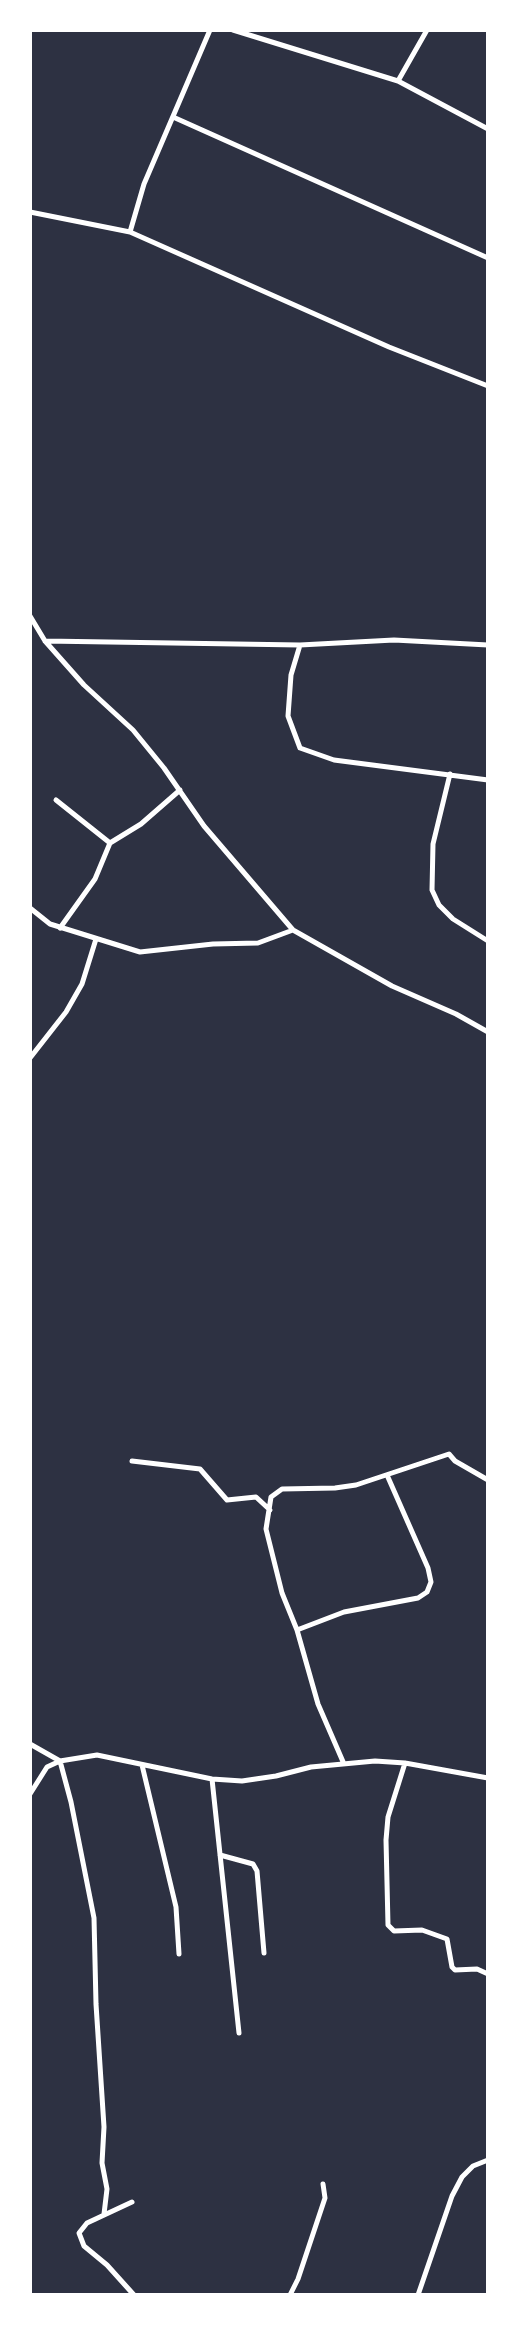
<!DOCTYPE html>
<style>
body{margin:0}
#map{position:relative;width:518px;height:2325px;overflow:hidden;background:#2d3142;font-family:"Sofia Sans Condensed",sans-serif}
canvas{display:block}
.frame{position:absolute;inset:0;border:32px solid #fff;pointer-events:none}
</style>
<div id="map">
<canvas width="518" height="2325"></canvas>
<div class="frame"></div>
</div>
<script>
const ctx = document.querySelector('canvas').getContext('2d');
ctx.lineJoin = 'round';
const shape = rows => new Path2D(rows.map(r => 'M' + r).join(''));
function trace(path, color, width, dash) { ctx.strokeStyle = color; ctx.lineWidth = width; ctx.lineCap = dash ? 'butt' : 'round'; ctx.setLineDash(dash || []); ctx.stroke(path); }
const minor = shape([
 [233,30,398,81,488,129],
 [398,81,427,30],
 [173,117,488,258],
 [30,212,130,232,389,347,488,386],
 [130,232,144,184,210,30],
 [30,616,45,641,84,685,133,730,164,768,204,826,293,930,392,986,456,1014,488,1032],
 [45,641,300,645,394,640,488,645],
 [300,645,291,675,288,716,300,748,334,760,488,780],
 [450,774,433,844,432,890,439,905,453,919,488,941],
 [56,800,110,843],
 [30,908,50,924,140,952,213,944,258,943,293,930],
 [60,928,95,879,110,843,141,824,180,790],
 [30,1058,66,1012,82,984,96,939],
 [132,1461,200,1469,227,1500,256,1497,270,1510],
 [297,1630,344,1612,418,1598,427,1592,431,1582,428,1568,387,1475],
 [30,1744,60,1761,71,1802,94,1918,96,2004,104,2127,102,2163,107,2189,104,2214],
 [405,1763,388,1817,386,1840,388,1925,394,1931,422,1930,447,1939,452,1967,455,1970,477,1969,488,1974],
 [344,1764,318,1704,297,1630,282,1593,266,1529,271,1497,282,1489,335,1488,356,1485,449,1454,455,1461,488,1480],
 [142,1765,176,1907,179,1954],
 [212,1779,239,2033],
 [30,1794,47,1767,60,1761,97,1755,212,1779,242,1781,276,1776,311,1767,375,1761,405,1763,488,1778],
 [220,1855,253,1864,257,1871,264,1953],
 [132,2202,87,2223,79,2233,84,2246,107,2265,134,2295],
 [290,2295,298,2279,325,2198,323,2184],
 [418,2295,452,2196,462,2177,473,2166,488,2160]
]);
trace(minor, '#fff', 5);
</script>
